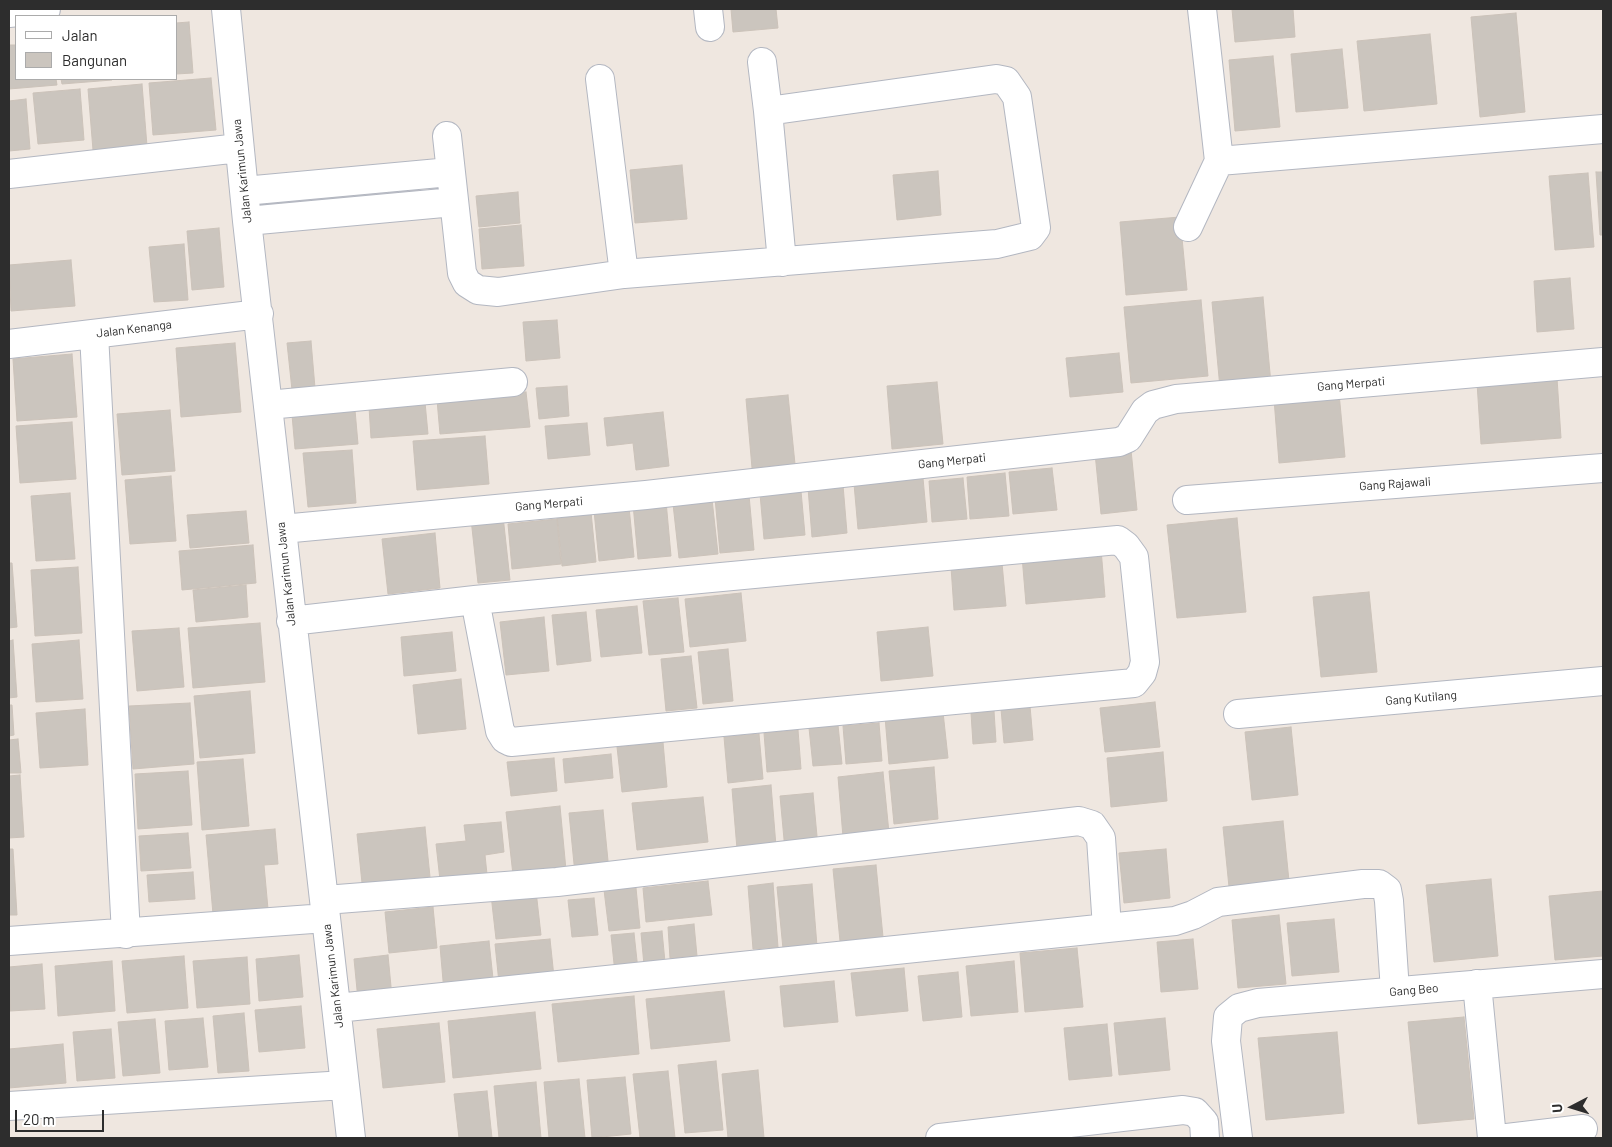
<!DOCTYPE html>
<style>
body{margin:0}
#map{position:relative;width:1612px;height:1147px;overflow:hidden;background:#efe7e0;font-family:Barlow,sans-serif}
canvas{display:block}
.frame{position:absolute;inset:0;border:10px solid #2d2d2d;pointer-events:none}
.legend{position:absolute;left:15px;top:15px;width:162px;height:65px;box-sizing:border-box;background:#fff;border:1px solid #ababab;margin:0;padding:6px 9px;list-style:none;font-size:15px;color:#2d2d2d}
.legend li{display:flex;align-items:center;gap:10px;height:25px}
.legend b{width:25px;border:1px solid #ababab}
.north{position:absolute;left:1547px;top:1082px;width:50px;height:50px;-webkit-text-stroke:4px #fff;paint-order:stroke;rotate:265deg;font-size:14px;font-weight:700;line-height:20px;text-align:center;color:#2d2d2d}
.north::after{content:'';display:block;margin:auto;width:18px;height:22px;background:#2d2d2d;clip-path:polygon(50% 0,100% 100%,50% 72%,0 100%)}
.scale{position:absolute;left:15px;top:1110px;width:89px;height:22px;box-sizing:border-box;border:2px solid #2d2d2d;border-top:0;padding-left:6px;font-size:15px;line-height:18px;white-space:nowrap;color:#2d2d2d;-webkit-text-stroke:4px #fff;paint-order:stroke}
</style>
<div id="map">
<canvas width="1612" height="1147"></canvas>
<div class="frame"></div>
<ul class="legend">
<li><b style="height:6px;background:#fff"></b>Jalan</li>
<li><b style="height:14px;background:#cbc5be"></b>Bangunan</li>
</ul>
<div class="north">U</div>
<div class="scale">20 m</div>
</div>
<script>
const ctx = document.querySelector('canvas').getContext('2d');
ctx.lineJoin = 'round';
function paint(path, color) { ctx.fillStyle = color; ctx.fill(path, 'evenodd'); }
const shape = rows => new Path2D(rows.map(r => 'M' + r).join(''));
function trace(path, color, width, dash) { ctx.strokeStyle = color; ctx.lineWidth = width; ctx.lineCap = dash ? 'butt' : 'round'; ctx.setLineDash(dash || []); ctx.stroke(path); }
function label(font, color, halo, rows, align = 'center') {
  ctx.font = font + ' Barlow,sans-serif'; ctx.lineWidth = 5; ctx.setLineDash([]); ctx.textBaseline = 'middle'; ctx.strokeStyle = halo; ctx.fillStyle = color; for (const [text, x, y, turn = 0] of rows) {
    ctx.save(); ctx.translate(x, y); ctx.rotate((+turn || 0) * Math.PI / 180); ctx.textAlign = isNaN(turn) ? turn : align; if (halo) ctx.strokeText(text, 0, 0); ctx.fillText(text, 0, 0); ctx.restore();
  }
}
const building = shape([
 [731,9,776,9,778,28,733,32,731,9],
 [1232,9,1293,9,1295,37,1235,42,1232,9],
 [1516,13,1525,112,1480,117,1471,17,1516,13],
 [189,22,193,73,176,74,176,23,189,22],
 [1430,34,1437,104,1364,111,1357,41,1430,34],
 [9,45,16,45,16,79,56,79,57,85,9,89,9,45],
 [1342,49,1348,108,1296,112,1291,54,1342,49],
 [1273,56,1280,127,1235,131,1229,60,1273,56],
 [211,78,216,130,153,135,149,83,211,78],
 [61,79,111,79,112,80,62,84,61,79],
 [142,84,147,146,93,150,88,89,142,84],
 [80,89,84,140,38,144,33,93,80,89],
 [26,99,30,149,9,151,9,101,26,99],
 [682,165,687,219,635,223,630,170,682,165],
 [938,171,941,215,897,220,893,175,938,171],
 [1596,172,1603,172,1603,235,1600,235,1596,172],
 [1588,173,1594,247,1555,250,1549,176,1588,173],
 [518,192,520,223,479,227,476,196,518,192],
 [1180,217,1187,290,1126,295,1120,222,1180,217],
 [521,225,524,266,482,269,479,229,521,225],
 [219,228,224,287,192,290,187,231,219,228],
 [184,244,188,300,154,302,149,247,184,244],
 [71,260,75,306,11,311,9,265,71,260],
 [1570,278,1574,329,1537,332,1534,281,1570,278],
 [1263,297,1271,384,1220,388,1212,302,1263,297],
 [1201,300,1208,376,1131,383,1124,307,1201,300],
 [557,320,560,358,526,361,523,322,557,320],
 [311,341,315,388,292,390,287,343,311,341],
 [235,343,241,412,181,417,176,348,235,343],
 [1119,353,1123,392,1070,397,1066,358,1119,353],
 [72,354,77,417,17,421,13,359,72,354],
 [1557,378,1561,438,1481,444,1477,383,1557,378],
 [937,382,943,444,892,449,887,386,937,382],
 [567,386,569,416,539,419,536,388,567,386],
 [526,392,530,427,440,434,437,400,526,392],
 [1339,393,1345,457,1279,463,1274,399,1339,393],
 [788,395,795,464,752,468,746,399,788,395],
 [425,402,428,434,371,438,369,407,425,402],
 [170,410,175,471,122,475,117,414,170,410],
 [355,410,358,444,295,449,292,415,355,410],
 [663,412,669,466,636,470,633,443,607,446,604,418,663,412],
 [72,422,76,479,20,483,16,426,72,422],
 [587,423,590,455,548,459,545,426,587,423],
 [485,436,489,484,417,490,413,441,485,436],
 [352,450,356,503,308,507,303,453,352,450],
 [1131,450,1137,510,1101,514,1095,453,1131,450],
 [1052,468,1057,510,1013,514,1009,472,1052,468],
 [1005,473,1009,516,970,519,967,477,1005,473],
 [171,476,176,541,130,544,125,480,171,476],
 [923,478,927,522,858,529,854,484,923,478],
 [963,478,967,519,932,522,929,481,963,478],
 [843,485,847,533,812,537,808,488,843,485],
 [711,490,718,554,679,558,672,495,711,490],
 [801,491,805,535,764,539,760,494,801,491],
 [70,493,75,559,36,561,31,496,70,493],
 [749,495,754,550,720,553,715,498,749,495],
 [666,501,671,556,638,559,633,504,666,501],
 [629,507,634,557,599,561,594,511,629,507],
 [246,511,249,543,190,548,187,515,246,511],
 [591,512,596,562,562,566,557,516,591,512],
 [503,516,510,580,478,583,471,519,503,516],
 [1237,518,1246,612,1177,618,1167,525,1237,518],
 [557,519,561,564,512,569,508,524,557,519],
 [435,533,440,588,388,594,382,539,435,533],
 [253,545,256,583,182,590,179,551,253,545],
 [1101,549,1105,597,1026,604,1022,556,1101,549],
 [9,563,12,563,17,627,9,628,9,563],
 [1002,563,1006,606,954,610,951,567,1002,563],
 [78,567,82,633,35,636,31,570,78,567],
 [246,585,248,617,196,622,193,590,246,585],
 [1369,592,1377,672,1321,677,1313,597,1369,592],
 [741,593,746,641,690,647,685,599,741,593],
 [678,598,684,652,649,655,643,601,678,598],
 [637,606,642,653,601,657,596,610,637,606],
 [586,612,591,661,557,665,552,615,586,612],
 [544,617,549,671,506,675,500,622,544,617],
 [260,623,265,682,193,688,188,628,260,623],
 [928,627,933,676,881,681,877,632,928,627],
 [179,628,184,687,137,691,132,631,179,628],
 [452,632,456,671,404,676,401,637,452,632],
 [13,640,17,697,9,698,9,641,13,640],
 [79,640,83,699,36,702,32,644,79,640],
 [728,649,733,701,703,704,698,652,728,649],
 [691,656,697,708,666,711,661,659,691,656],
 [461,679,466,729,418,734,413,685,461,679],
 [250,691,255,753,200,758,194,696,250,691],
 [1155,702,1160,747,1105,752,1100,708,1155,702],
 [190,703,194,764,133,769,129,706,190,703],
 [9,705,12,705,14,735,9,736,9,705],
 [1030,706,1033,740,1004,743,1001,709,1030,706],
 [85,709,88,765,40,768,36,713,85,709],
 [994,711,996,742,973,744,971,713,994,711],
 [943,712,948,758,889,764,885,717,943,712],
 [879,723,882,761,846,764,843,726,879,723],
 [838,725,842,764,813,766,809,728,838,725],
 [1291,727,1298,795,1252,800,1245,732,1291,727],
 [798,730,801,769,767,772,764,733,798,730],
 [759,734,763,779,728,783,724,737,759,734],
 [18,739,21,773,9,773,9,740,18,739],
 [663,742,667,787,622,792,617,747,663,742],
 [1163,752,1167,801,1111,807,1107,758,1163,752],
 [611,754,613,778,565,783,563,759,611,754],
 [554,758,557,791,511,796,507,762,554,758],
 [243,759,249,826,202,830,197,762,243,759],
 [934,767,938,819,894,824,889,771,934,767],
 [188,771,192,825,138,829,135,774,188,771],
 [883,772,889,833,843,837,838,777,883,772],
 [20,775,24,837,9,838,9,776,20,775],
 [771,785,776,846,737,849,732,789,771,785],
 [813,793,818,847,785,850,780,796,813,793],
 [703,797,708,842,637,850,632,803,703,797],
 [560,806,566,870,513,875,506,812,560,806],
 [603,810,609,871,575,874,569,813,603,810],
 [1283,821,1290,891,1230,897,1223,827,1283,821],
 [501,822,504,852,485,855,488,884,441,889,436,844,466,841,464,825,501,822],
 [425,827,430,877,362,883,357,834,425,827],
 [275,829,278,864,264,865,268,909,213,914,206,835,275,829],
 [188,833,191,868,141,871,139,836,188,833],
 [9,849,13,849,17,915,9,915,9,849],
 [1166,849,1170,898,1124,903,1119,853,1166,849],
 [876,865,883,937,840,941,833,869,876,865],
 [193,872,195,899,149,902,147,875,193,872],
 [1491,879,1498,956,1434,962,1426,885,1491,879],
 [708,881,712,915,646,922,643,888,708,881],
 [773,883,778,947,753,949,748,886,773,883],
 [812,884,817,946,783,949,777,887,812,884],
 [636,888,640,928,609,931,604,890,636,888],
 [536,891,541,935,496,939,491,895,536,891],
 [1603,891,1603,956,1555,960,1549,896,1603,891],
 [594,898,598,935,572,937,568,900,594,898],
 [433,907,437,948,389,953,385,912,433,907],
 [1279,915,1286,984,1238,988,1232,920,1279,915],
 [1334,919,1339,972,1292,976,1287,923,1334,919],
 [694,924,697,956,670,958,668,927,694,924],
 [662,931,665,962,644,965,641,933,662,931],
 [634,933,638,970,615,973,611,935,634,933],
 [550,939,554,977,499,983,495,944,550,939],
 [1193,939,1198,989,1161,992,1157,942,1193,939],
 [489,941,494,988,444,992,440,946,489,941],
 [1077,948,1083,1007,1025,1012,1020,953,1077,948],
 [299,955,303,997,259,1001,256,959,299,955],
 [388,955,392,997,358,1000,354,959,388,955],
 [184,956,188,1008,127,1013,122,961,184,956],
 [247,957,250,1004,197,1008,193,961,247,957],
 [112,961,115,1011,58,1016,55,966,112,961],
 [1014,961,1018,1012,971,1016,966,966,1014,961],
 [42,964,45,1009,10,1011,9,967,42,964],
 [904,968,908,1011,856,1016,851,973,904,968],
 [958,972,962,1017,923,1021,918,976,958,972],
 [834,981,838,1022,784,1027,780,986,834,981],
 [724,991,730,1041,651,1049,646,999,724,991],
 [634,996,639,1054,558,1062,552,1004,634,996],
 [301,1006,305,1048,259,1052,255,1010,301,1006],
 [535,1012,541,1069,453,1078,448,1021,535,1012],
 [244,1013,249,1071,218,1073,213,1016,244,1013],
 [1464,1017,1474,1119,1418,1124,1408,1022,1464,1017],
 [203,1018,208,1067,169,1070,165,1021,203,1018],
 [1165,1018,1170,1070,1119,1075,1114,1023,1165,1018],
 [155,1019,160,1073,123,1076,118,1022,155,1019],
 [439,1023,445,1082,383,1088,377,1029,439,1023],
 [1107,1024,1112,1076,1069,1080,1064,1028,1107,1024],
 [111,1029,115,1078,77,1081,73,1032,111,1029],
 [1337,1032,1344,1113,1266,1120,1258,1038,1337,1032],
 [63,1044,66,1083,9,1088,9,1049,63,1044],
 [716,1061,723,1130,685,1133,678,1065,716,1061],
 [758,1070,764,1138,728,1138,722,1074,758,1070],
 [668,1071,675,1138,640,1138,633,1074,668,1071],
 [625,1077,631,1134,592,1138,587,1080,625,1077],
 [579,1079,585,1138,549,1138,544,1082,579,1079],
 [536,1082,541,1138,499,1138,494,1086,536,1082],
 [487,1091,492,1138,459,1138,454,1094,487,1091]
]);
const minor = shape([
 [226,9,247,221,351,1138],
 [708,9,710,27],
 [9,13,46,9],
 [600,79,624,274],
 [768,111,782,262],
 [447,136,462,273,467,283,478,290,498,292,624,274,997,244,1030,236,1036,228,1017,97,1006,81,996,79,768,111,762,62],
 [1219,161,1603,129],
 [9,174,239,148],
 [244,191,450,172],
 [247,221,454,202],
 [1188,227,1219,161,1202,9],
 [94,334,126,934],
 [9,344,259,314],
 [268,405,513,382],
 [1187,500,1603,468],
 [282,529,646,495,1119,442,1128,438,1145,411,1153,405,1176,399,1603,362],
 [291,621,475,600,1118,540,1126,546,1134,557,1145,662,1142,673,1134,683,511,742,505,739,500,731,475,600],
 [1238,714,1603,681],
 [325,900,557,882,1079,821,1092,825,1101,838,1107,928],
 [9,941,326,918],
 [1477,984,1492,1138],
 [337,1008,1175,921,1193,915,1218,902,1363,884,1379,884,1387,890,1389,901,1395,991],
 [9,1106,345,1085],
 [940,1138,1183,1110,1195,1112,1204,1122,1205,1138],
 [1238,1138,1226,1041,1228,1017,1239,1008,1258,1003,1603,974],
 [1507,1138,1583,1129]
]);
const streetNames = [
 ["Jalan Karimun Jawa",242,171,-96],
 ["Jalan Kenanga",134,329,-7],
 ["Gang Merpati",1351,384,-5],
 ["Gang Merpati",952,461,-6],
 ["Gang Rajawali",1395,484,-4],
 ["Gang Merpati",549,504,-5],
 ["Jalan Karimun Jawa",286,574,-96],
 ["Gang Kutilang",1421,698,-5],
 ["Jalan Karimun Jawa",333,976,-97],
 ["Gang Beo",1414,990,-5]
];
paint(building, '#cbc5be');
trace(building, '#cbc2b9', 1);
trace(minor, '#b3b7c1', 30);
trace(minor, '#fff', 28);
label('12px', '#2d2d2d', '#fff', streetNames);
</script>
